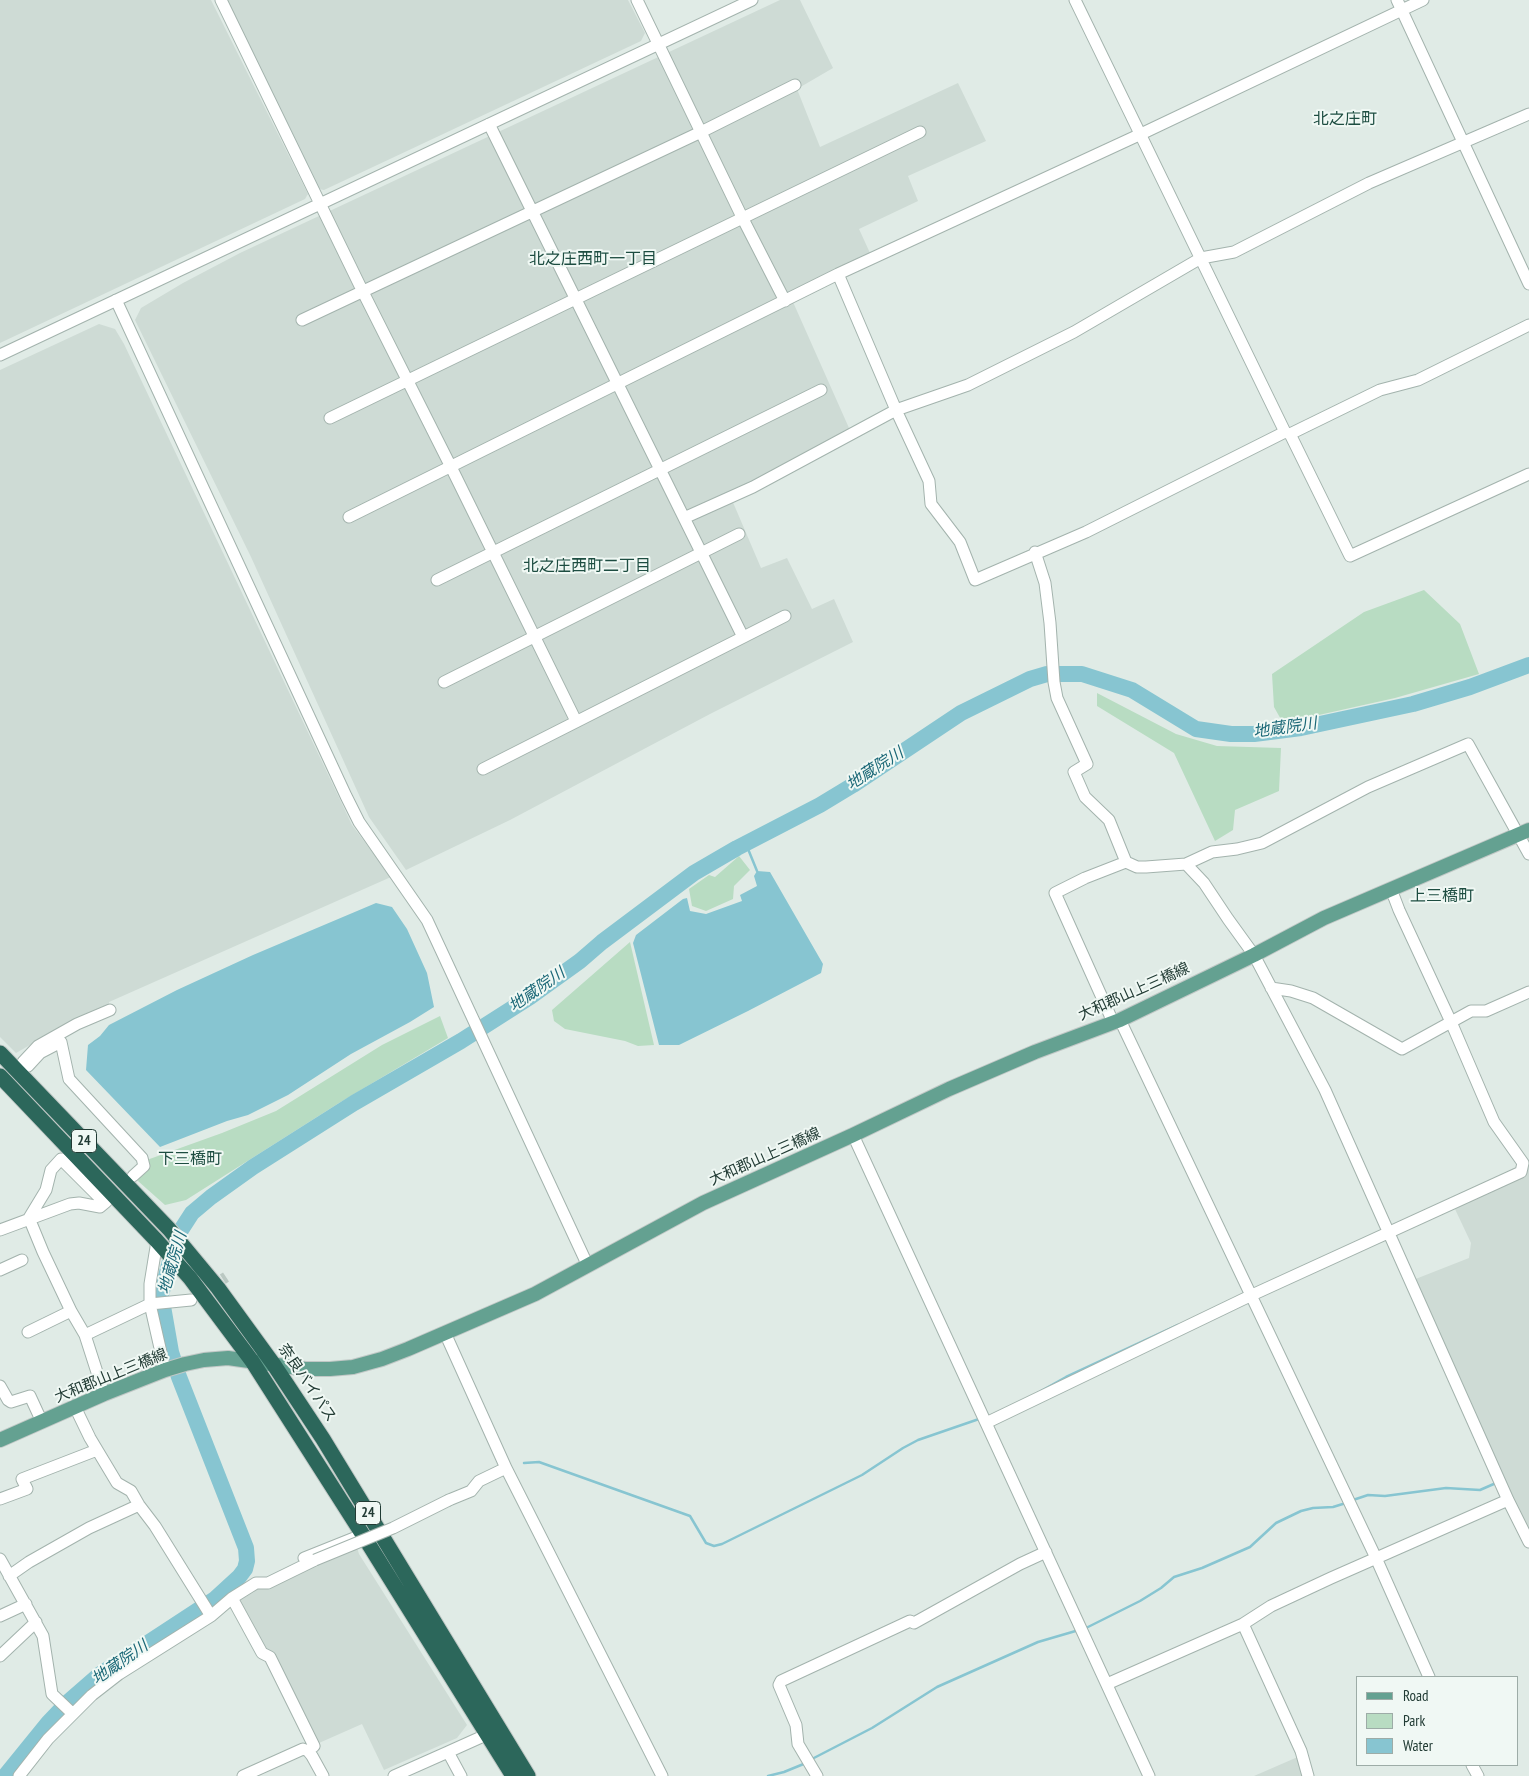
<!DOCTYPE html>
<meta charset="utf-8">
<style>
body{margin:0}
#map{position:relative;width:1529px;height:1776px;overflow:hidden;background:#e0ebe6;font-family:"PT Sans Narrow",sans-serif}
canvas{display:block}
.legend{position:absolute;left:1356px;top:1676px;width:162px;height:90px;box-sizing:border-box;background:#f0f8f4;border:1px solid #9daca7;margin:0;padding:6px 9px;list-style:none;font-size:15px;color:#213b34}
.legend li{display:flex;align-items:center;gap:10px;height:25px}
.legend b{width:25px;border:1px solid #9daca7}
</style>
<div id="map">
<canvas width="1529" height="1776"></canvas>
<ul class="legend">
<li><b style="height:6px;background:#64a191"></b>Road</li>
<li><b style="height:14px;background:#b8dcc2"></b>Park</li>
<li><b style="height:14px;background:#87c5d1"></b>Water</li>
</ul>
</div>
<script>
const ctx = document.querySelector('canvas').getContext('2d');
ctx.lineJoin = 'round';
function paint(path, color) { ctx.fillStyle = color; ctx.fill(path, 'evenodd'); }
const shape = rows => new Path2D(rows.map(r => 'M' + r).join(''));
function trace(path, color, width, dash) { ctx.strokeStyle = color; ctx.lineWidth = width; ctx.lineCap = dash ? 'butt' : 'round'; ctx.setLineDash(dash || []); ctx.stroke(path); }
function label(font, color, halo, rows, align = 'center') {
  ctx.font = font + ' "PT Sans Narrow","Noto Sans JP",sans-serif'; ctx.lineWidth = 4; ctx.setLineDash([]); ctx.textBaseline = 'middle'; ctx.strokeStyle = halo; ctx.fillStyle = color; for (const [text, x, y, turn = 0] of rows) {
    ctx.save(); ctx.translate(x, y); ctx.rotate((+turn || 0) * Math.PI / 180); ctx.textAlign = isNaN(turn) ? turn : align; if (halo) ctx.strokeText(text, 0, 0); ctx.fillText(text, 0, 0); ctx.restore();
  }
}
const built = shape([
 [0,0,211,0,308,194,305,199,0,343],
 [225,0,628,0,645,33,641,41,324,190,319,189],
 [780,0,800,0,833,68,797,89,820,147,958,83,986,141,908,176,918,201,859,229,870,253,789,293,853,437,732,500,761,568,787,558,812,609,834,599,853,642,710,714,510,820,406,870,369,817,251,557,135,320,141,308,183,283,240,253],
 [99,324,115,329,124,344,352,825,391,877,109,1002,109,1005,49,1034,16,1053,0,1037,0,370],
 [1529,1167,1529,1536,1413,1280,1469,1258,1471,1243,1454,1207],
 [355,1541,359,1554,467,1725,457,1738,384,1770,362,1724,319,1743,309,1723,305,1723,237,1602,254,1592,252,1587],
 [1300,1756,1306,1776,1254,1776]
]);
const green = shape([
 [1424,590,1460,624,1479,674,1395,698,1283,723,1274,707,1272,674,1364,612],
 [1097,693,1176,734,1217,746,1281,748,1279,791,1235,810,1233,830,1215,841,1174,753,1097,706],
 [739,856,750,870,734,886,733,899,706,911,692,906,689,889,709,875,715,877],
 [630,942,654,1045,638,1046,625,1041,565,1029,554,1021,552,1010],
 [440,1016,448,1038,339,1103,186,1200,165,1205,138,1181,144,1161,222,1133,276,1111,382,1045]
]);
const water = shape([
 [757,871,770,872,823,964,821,973,748,1011,679,1045,659,1045,633,943,636,935,683,899,687,898,690,911,706,914,742,901,740,895,757,886,754,876],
 [376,903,392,907,407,929,427,973,434,1007,410,1022,351,1054,288,1095,248,1115,227,1121,160,1147,86,1070,88,1045,100,1036,109,1025,177,990,253,955]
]);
const stream = shape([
 [746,844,757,871],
 [1041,1391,1066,1377,1178,1325],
 [524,1463,539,1462,690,1516,706,1543,714,1546,722,1544,862,1475,903,1448,918,1440,979,1419],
 [1353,1500,1368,1495,1385,1496,1446,1488,1480,1490,1496,1483],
 [1084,1629,1140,1601,1161,1588,1174,1577,1202,1568,1250,1547,1276,1523,1301,1511,1313,1508,1333,1507,1346,1503],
 [810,1760,872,1728,937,1687,1038,1642,1079,1630],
 [768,1776,784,1772,806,1763]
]);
const river = shape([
 [5,1776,48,1723,68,1702,99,1675,215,1599,239,1577,245,1569,247,1561,246,1548,179,1377,171,1352,161,1295,170,1261,181,1230,192,1213,211,1197,253,1167,354,1103,461,1041,530,997,580,961,602,942,694,873,737,848,820,805,853,785,961,713,1030,679,1047,674,1082,674,1132,690,1196,729,1231,734,1254,734,1301,728,1413,704,1470,687,1529,665]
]);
const minorTunnel = shape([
 [209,1288,226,1277]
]);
const minor = shape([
 [221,0,363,292,451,467,576,721],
 [637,0,742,217,785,301],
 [1075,0,1285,432],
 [1397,0,1529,284],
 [489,124,743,637],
 [838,274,896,410,968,385,1074,332,1201,258,1234,252,1369,183,1529,114],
 [116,300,346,796,359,822,427,920,588,1266],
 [302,320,701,132,795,85],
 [0,355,752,0],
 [330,418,920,132],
 [1290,434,1350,556,1529,474],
 [349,517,838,274,1141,134,1423,0],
 [684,518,753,487,896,410,929,481,931,504,960,542,975,580,1086,532,1285,432,1290,434,1380,390,1418,380,1529,325],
 [1035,552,1045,583,1050,623,1054,682,1057,698,1087,764,1074,772,1085,797,1109,820,1126,862],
 [437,580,821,390],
 [444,682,739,534],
 [483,769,785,616],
 [1186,864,1204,883,1228,919,1254,955,1325,1090,1508,1500,1529,1542],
 [1271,988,1291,991,1313,998,1402,1049,1471,1011,1486,1011,1529,992],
 [110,1010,77,1024,38,1046,23,1062,28,1066,40,1053,61,1042,69,1079,142,1158,144,1166,133,1176],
 [1120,1020,1376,1558,1429,1677],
 [1113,1022,1055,893,1085,878,1126,862,1137,867,1146,867,1186,864,1212,852,1237,849,1262,843,1368,787,1468,744,1529,854],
 [853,1135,1149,1776],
 [29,1218,43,1252,71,1311,85,1335,104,1394],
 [29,1218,46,1190,51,1170,61,1159,98,1196,108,1189],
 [0,1230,70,1204,79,1203,100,1207,106,1202],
 [157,1241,150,1284,150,1304,165,1370],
 [0,1270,22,1260],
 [28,1332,71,1311],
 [445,1333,506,1468,662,1776],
 [85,1335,150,1304,191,1300],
 [0,1386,8,1400,11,1402,30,1396,42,1422],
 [75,1407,90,1438,117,1483,131,1491,139,1505,155,1526,211,1616],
 [986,1423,1252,1295,1521,1172,1523,1163,1494,1122,1451,1022,1399,910,1391,889],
 [0,1499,27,1489,22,1479,97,1450],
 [449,1500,471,1491,479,1481,506,1468],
 [304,1558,354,1538],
 [0,1559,43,1636,52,1694,73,1714],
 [9,1576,29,1562,89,1528,139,1505],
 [232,1598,262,1653,270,1657,314,1746,308,1751],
 [0,1616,26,1604],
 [1243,1624,1301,1751,1308,1776],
 [0,1656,36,1622],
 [1107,1684,1243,1624,1271,1606,1331,1578,1508,1500],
 [1472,1765,1478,1776],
 [19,1776,48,1739,92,1695,119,1674,211,1616,232,1598,256,1583,268,1583,315,1560],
 [243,1776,303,1749,308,1751,312,1756,323,1776],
 [394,1776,448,1752],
 [461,1776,448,1752,488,1734],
 [817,1776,798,1744,796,1725,779,1685,781,1681,910,1621,914,1623,1020,1564,1046,1552]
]);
const major = shape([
 [0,1440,104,1394,165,1370,185,1364,204,1360,228,1358,305,1369,330,1369,353,1367,382,1359,408,1349,535,1294,703,1203,853,1135,949,1089,1035,1052,1120,1020,1254,955,1324,918,1529,830]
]);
const highway = shape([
 [0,1053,169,1229,218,1288,274,1365,323,1439,528,1776],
 [0,1076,157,1241,190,1278,252,1361,363,1535,513,1776]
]);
const minorBridge = shape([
 [315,1560,393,1528,449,1500]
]);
const shields = [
 [84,1141,25],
 [368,1513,25]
];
const shieldNames = [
 ["24",84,1141],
 ["24",368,1513]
];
const streetNames = [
 ["大和郡山上三橋線",1134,992,-24],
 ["大和郡山上三橋線",765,1157,-24],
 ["大和郡山上三橋線",111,1376,-22],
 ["奈良バイパス",307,1383,56]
];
const neighbourhoodNames = [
 ["北之庄町",1345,119],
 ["北之庄西町一丁目",593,259],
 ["北之庄西町二丁目",587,566],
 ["上三橋町",1442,896],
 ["下三橋町",190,1159]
];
const waterNames = [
 ["地蔵院川",1285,728,-8],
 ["地蔵院川",875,769,-33],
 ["地蔵院川",537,990,-35],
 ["地蔵院川",173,1263,-74],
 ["地蔵院川",120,1663,-35]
];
paint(built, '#cedbd5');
paint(green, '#b8dcc2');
paint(water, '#87c5d1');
trace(stream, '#87c5d1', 2.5);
trace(river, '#87c5d1', 16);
trace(minorTunnel, '#bac8c2', 11, [11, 5.5]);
trace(minor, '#a3b3ad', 13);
trace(major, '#c1c8c6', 16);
trace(highway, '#c1c8c6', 17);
trace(minor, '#fff', 11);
trace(major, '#64a191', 14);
trace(highway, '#2c675b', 15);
trace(minorBridge, '#a3b3ad', 13, []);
trace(minorBridge, '#fff', 11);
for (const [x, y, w] of shields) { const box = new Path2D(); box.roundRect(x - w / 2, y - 11.5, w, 23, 4); ctx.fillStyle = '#f0f8f4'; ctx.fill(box); trace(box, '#213b34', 1); }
label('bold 14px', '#213b34', null, shieldNames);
label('15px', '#213b34', '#f0f8f4', streetNames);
label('16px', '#1d4d41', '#f0f8f4', neighbourhoodNames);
label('italic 16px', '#1b6877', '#f0f8f4', waterNames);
</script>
